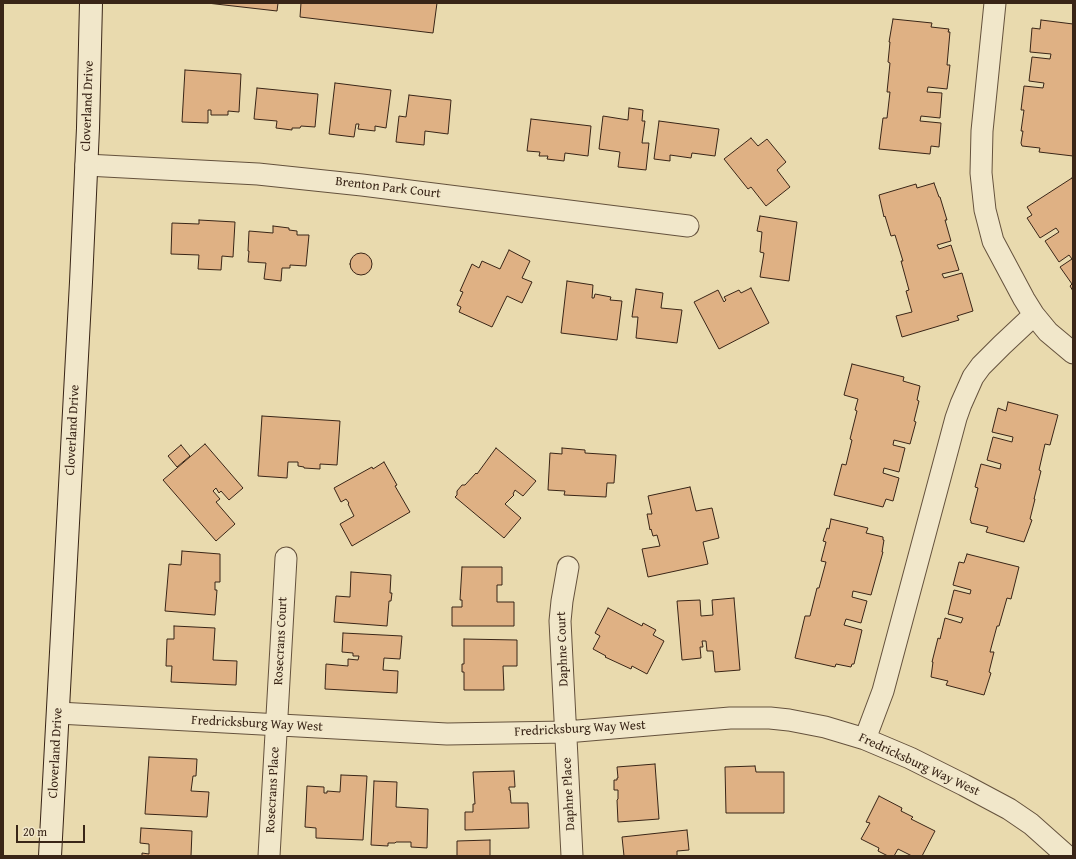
<!DOCTYPE html>
<style>
body{margin:0}
#map{position:relative;width:1076px;height:859px;overflow:hidden;background:#e9daae;font-family:"Gentium Book Plus",serif}
canvas{display:block}
.frame{position:absolute;inset:0;border:4px solid #392517;pointer-events:none}
.scale{position:absolute;left:16px;top:825px;width:69px;height:18px;box-sizing:border-box;border:2px solid #392517;border-top:0;padding-left:5px;font-size:12px;line-height:14px;white-space:nowrap;color:#392517;-webkit-text-stroke:3px #f1e7ca;paint-order:stroke}
</style>
<div id="map">
<canvas width="1076" height="859"></canvas>
<div class="frame"></div>
<div class="scale">20 m</div>
</div>
<script>
const ctx = document.querySelector('canvas').getContext('2d');
ctx.lineJoin = 'round';
function paint(path, color) { ctx.fillStyle = color; ctx.fill(path, 'evenodd'); }
const shape = rows => new Path2D(rows.map(r => 'M' + r).join(''));
function trace(path, color, width, dash) { ctx.strokeStyle = color; ctx.lineWidth = width; ctx.lineCap = dash ? 'butt' : 'round'; ctx.setLineDash(dash || []); ctx.stroke(path); }
function label(font, color, halo, rows, align = 'center') {
  ctx.font = font + ' "Gentium Book Plus",serif'; ctx.lineWidth = 3; ctx.setLineDash([]); ctx.textBaseline = 'middle'; ctx.strokeStyle = halo; ctx.fillStyle = color; for (const [text, x, y, turn = 0] of rows) {
    ctx.save(); ctx.translate(x, y); ctx.rotate((+turn || 0) * Math.PI / 180); ctx.textAlign = isNaN(turn) ? turn : align; if (halo) ctx.strokeText(text, 0, 0); ctx.fillText(text, 0, 0); ctx.restore();
  }
}
const building = shape([
 [207,3,278,3,277,11,207,3],
 [301,3,437,3,433,33,300,17,301,3],
 [893,19,932,23,931,27,949,29,948,32,950,32,947,65,950,65,947,89,928,87,927,92,942,93,940,118,921,116,920,121,941,123,939,147,931,146,930,154,879,149,883,118,887,118,890,92,887,92,890,63,888,62,890,42,889,42,893,19],
 [1041,20,1073,24,1073,156,1039,152,1040,148,1022,146,1021,143,1023,131,1021,131,1024,110,1021,110,1024,86,1043,88,1044,83,1029,81,1032,57,1050,59,1051,54,1030,52,1032,28,1040,29,1041,20],
 [185,70,241,74,239,112,228,111,228,115,211,115,211,110,208,110,208,123,182,122,185,70],
 [335,83,391,90,386,128,375,126,375,131,358,129,359,124,356,124,354,137,329,134,335,83],
 [257,88,318,94,315,127,301,126,300,128,292,128,292,130,276,128,277,121,254,119,257,88],
 [409,95,451,100,448,134,425,131,424,145,396,142,399,116,406,117,409,95],
 [629,108,643,110,642,121,645,121,642,143,649,143,646,170,618,167,620,152,599,149,603,116,628,120,629,108],
 [531,119,591,126,588,156,565,153,564,161,547,159,548,156,539,156,540,152,527,151,531,119],
 [659,121,719,129,715,156,692,153,691,158,670,155,670,161,654,159,659,121],
 [751,138,758,146,767,139,786,162,777,170,790,187,766,206,751,187,748,189,724,159,751,138],
 [1072,178,1073,180,1073,291,1070,286,1072,284,1060,267,1072,259,1069,255,1059,262,1045,241,1059,232,1056,228,1040,238,1027,218,1032,215,1027,207,1072,178],
 [934,183,939,197,940,197,947,220,945,220,951,241,937,245,939,249,951,245,959,270,942,274,944,278,962,273,973,311,957,316,959,320,902,337,896,316,912,312,906,291,909,290,901,261,903,261,895,235,891,236,885,216,884,217,879,195,916,184,917,188,934,183],
 [760,216,797,222,789,281,760,277,764,253,760,252,762,232,757,231,760,216],
 [199,220,235,222,233,257,222,256,221,270,198,269,199,255,171,254,172,223,199,224,199,220],
 [273,226,289,228,289,230,297,231,297,235,309,235,306,266,290,265,290,268,282,268,281,281,264,279,266,263,248,262,249,251,248,251,249,231,273,233,273,226],
 [509,250,530,261,522,278,532,282,522,303,507,296,492,327,459,312,461,307,457,305,463,292,460,291,472,264,479,268,482,261,500,269,509,250],
 '350 264a11 11 0 1 1 22 0a11 11 0 1 1-22 0Z',
 [567,281,593,285,592,298,594,298,595,294,611,297,610,300,622,301,617,340,561,333,567,281],
 [751,288,769,323,719,349,694,302,718,290,724,302,726,300,724,297,739,290,741,293,751,288],
 [636,289,663,293,661,308,682,310,677,343,636,338,638,317,632,317,636,289],
 [852,364,904,377,903,381,920,386,917,400,919,401,914,421,916,422,910,444,894,440,893,445,905,448,899,472,884,468,883,473,899,478,893,501,886,499,883,507,834,495,842,464,846,465,852,440,850,439,857,411,855,410,858,399,844,395,852,364],
 [1008,402,1058,415,1050,445,1045,444,1039,470,1041,471,1034,499,1035,499,1030,519,1032,520,1024,542,986,532,988,527,971,523,971,521,970,520,978,488,975,487,981,464,1000,469,1001,464,987,460,993,437,1012,442,1013,437,992,432,998,408,1006,411,1008,402],
 [262,416,340,421,337,465,320,464,320,469,304,468,304,467,298,466,298,462,288,462,287,478,258,476,262,416],
 [205,444,243,488,229,500,221,491,219,493,216,488,213,491,220,499,216,502,235,524,216,541,163,480,205,444],
 [181,445,190,456,177,467,168,456,181,445],
 [496,448,536,481,523,496,515,490,513,494,514,495,505,504,521,518,504,538,455,497,457,495,457,491,462,485,465,485,476,473,477,474,496,448],
 [562,448,585,450,585,453,616,455,614,483,607,483,606,497,564,495,565,491,548,490,550,453,562,454,562,448],
 [384,462,397,485,395,486,410,512,352,546,340,524,354,516,348,504,349,503,346,499,341,502,334,488,372,467,373,469,384,462],
 [690,487,696,511,712,508,719,538,703,542,708,564,648,577,642,549,660,546,657,535,653,536,651,529,650,530,647,514,652,514,648,496,690,487],
 [831,519,868,528,866,533,883,537,883,540,884,540,882,552,883,552,871,595,853,591,852,597,867,601,861,623,846,619,844,625,862,630,854,664,852,664,851,667,836,664,835,667,795,658,805,616,810,616,817,588,819,588,826,562,821,561,826,542,823,541,827,528,829,529,831,519],
 [182,551,220,554,220,582,215,582,215,590,217,590,215,615,165,611,169,564,181,565,182,551],
 [967,554,1019,567,1011,599,1007,598,999,626,997,626,990,652,994,652,989,672,991,673,984,695,946,685,948,681,931,677,933,662,932,662,938,638,940,639,945,618,961,623,963,618,948,614,954,590,970,594,971,590,953,585,959,562,964,563,967,554],
 [462,567,502,567,502,585,497,585,497,602,514,602,514,626,452,626,452,607,462,607,462,600,460,600,462,567],
 [351,572,391,575,390,593,392,593,391,601,389,601,387,626,334,622,336,596,350,597,351,572],
 [734,598,740,670,715,672,713,651,707,651,706,641,702,641,703,647,700,647,701,658,682,660,677,601,700,600,701,616,713,615,712,600,734,598],
 [608,608,642,626,643,623,656,630,653,635,664,641,647,674,632,666,631,669,605,657,606,656,593,649,600,636,595,633,608,608],
 [174,626,215,628,213,660,237,661,236,685,171,682,172,666,166,666,167,639,174,639,174,626],
 [343,633,402,636,400,659,384,658,383,670,398,671,397,693,325,689,326,664,348,666,348,659,358,660,359,656,353,656,353,653,342,652,343,633],
 [464,639,517,640,517,666,503,666,504,690,464,690,464,672,462,672,462,664,464,664,464,639],
 [149,757,197,759,196,776,193,776,191,791,209,792,207,817,145,814,149,757],
 [655,764,659,819,618,822,617,800,618,799,618,790,614,790,614,780,617,780,617,778,618,778,617,767,655,764],
 [755,766,756,772,784,772,784,813,726,813,725,767,755,766],
 [514,771,515,787,509,787,509,790,510,790,511,803,528,803,529,828,465,830,465,812,473,812,473,804,475,804,473,772,514,771],
 [341,775,367,776,363,840,316,838,316,828,305,827,307,786,324,787,324,793,327,793,327,791,340,792,341,775],
 [374,781,397,782,396,807,428,809,427,848,411,847,411,842,396,842,395,843,388,843,388,846,371,845,374,781],
 [879,796,902,808,901,811,913,817,911,819,935,831,922,856,912,856,898,849,894,856,888,856,878,851,879,848,861,839,870,823,866,822,879,796],
 [141,828,192,831,191,856,142,856,142,853,149,854,149,844,140,843,141,828],
 [687,830,689,850,677,851,677,856,624,856,622,837,687,830],
 [490,840,490,856,457,856,457,841,490,840]
]);
const street = shape([
 [995,3,982,131,981,173,985,210,993,241,1024,299,1034,315,1048,332,1073,353],
 [86,165,258,174,362,185,688,226],
 [568,567,562,601,560,621,572,856],
 [58,713,447,734,566,732,730,718,770,718,789,720,825,727,865,739,910,758,964,785,1009,809,1031,824,1067,856],
 [865,739,883,691,956,418,961,404,973,377,981,366,1002,345,1034,315],
 [269,856,286,558]
]);
const secondary = shape([
 [50,856,81,282,88,128,91,3]
]);
const streetNames = [
 ["Cloverland Drive",88,106,-88],
 ["Brenton Park Court",388,188,7],
 ["Cloverland Drive",73,430,-87],
 ["Rosecrans Court",281,641,-87],
 ["Daphne Court",563,649,-92],
 ["Fredricksburg Way West",257,724,3],
 ["Fredricksburg Way West",580,729,-3],
 ["Cloverland Drive",56,753,-87],
 ["Fredricksburg Way West",919,765,25],
 ["Rosecrans Place",273,790,-87],
 ["Daphne Place",569,794,-93]
];
paint(building, '#dfb184');
trace(building, '#392517', 1);
trace(street, '#65523d', 23);
trace(secondary, '#392517', 24);
trace(street, '#f1e7ca', 21);
trace(secondary, '#f1e7ca', 22);
label('13px', '#392517', '#f1e7ca', streetNames);
</script>
